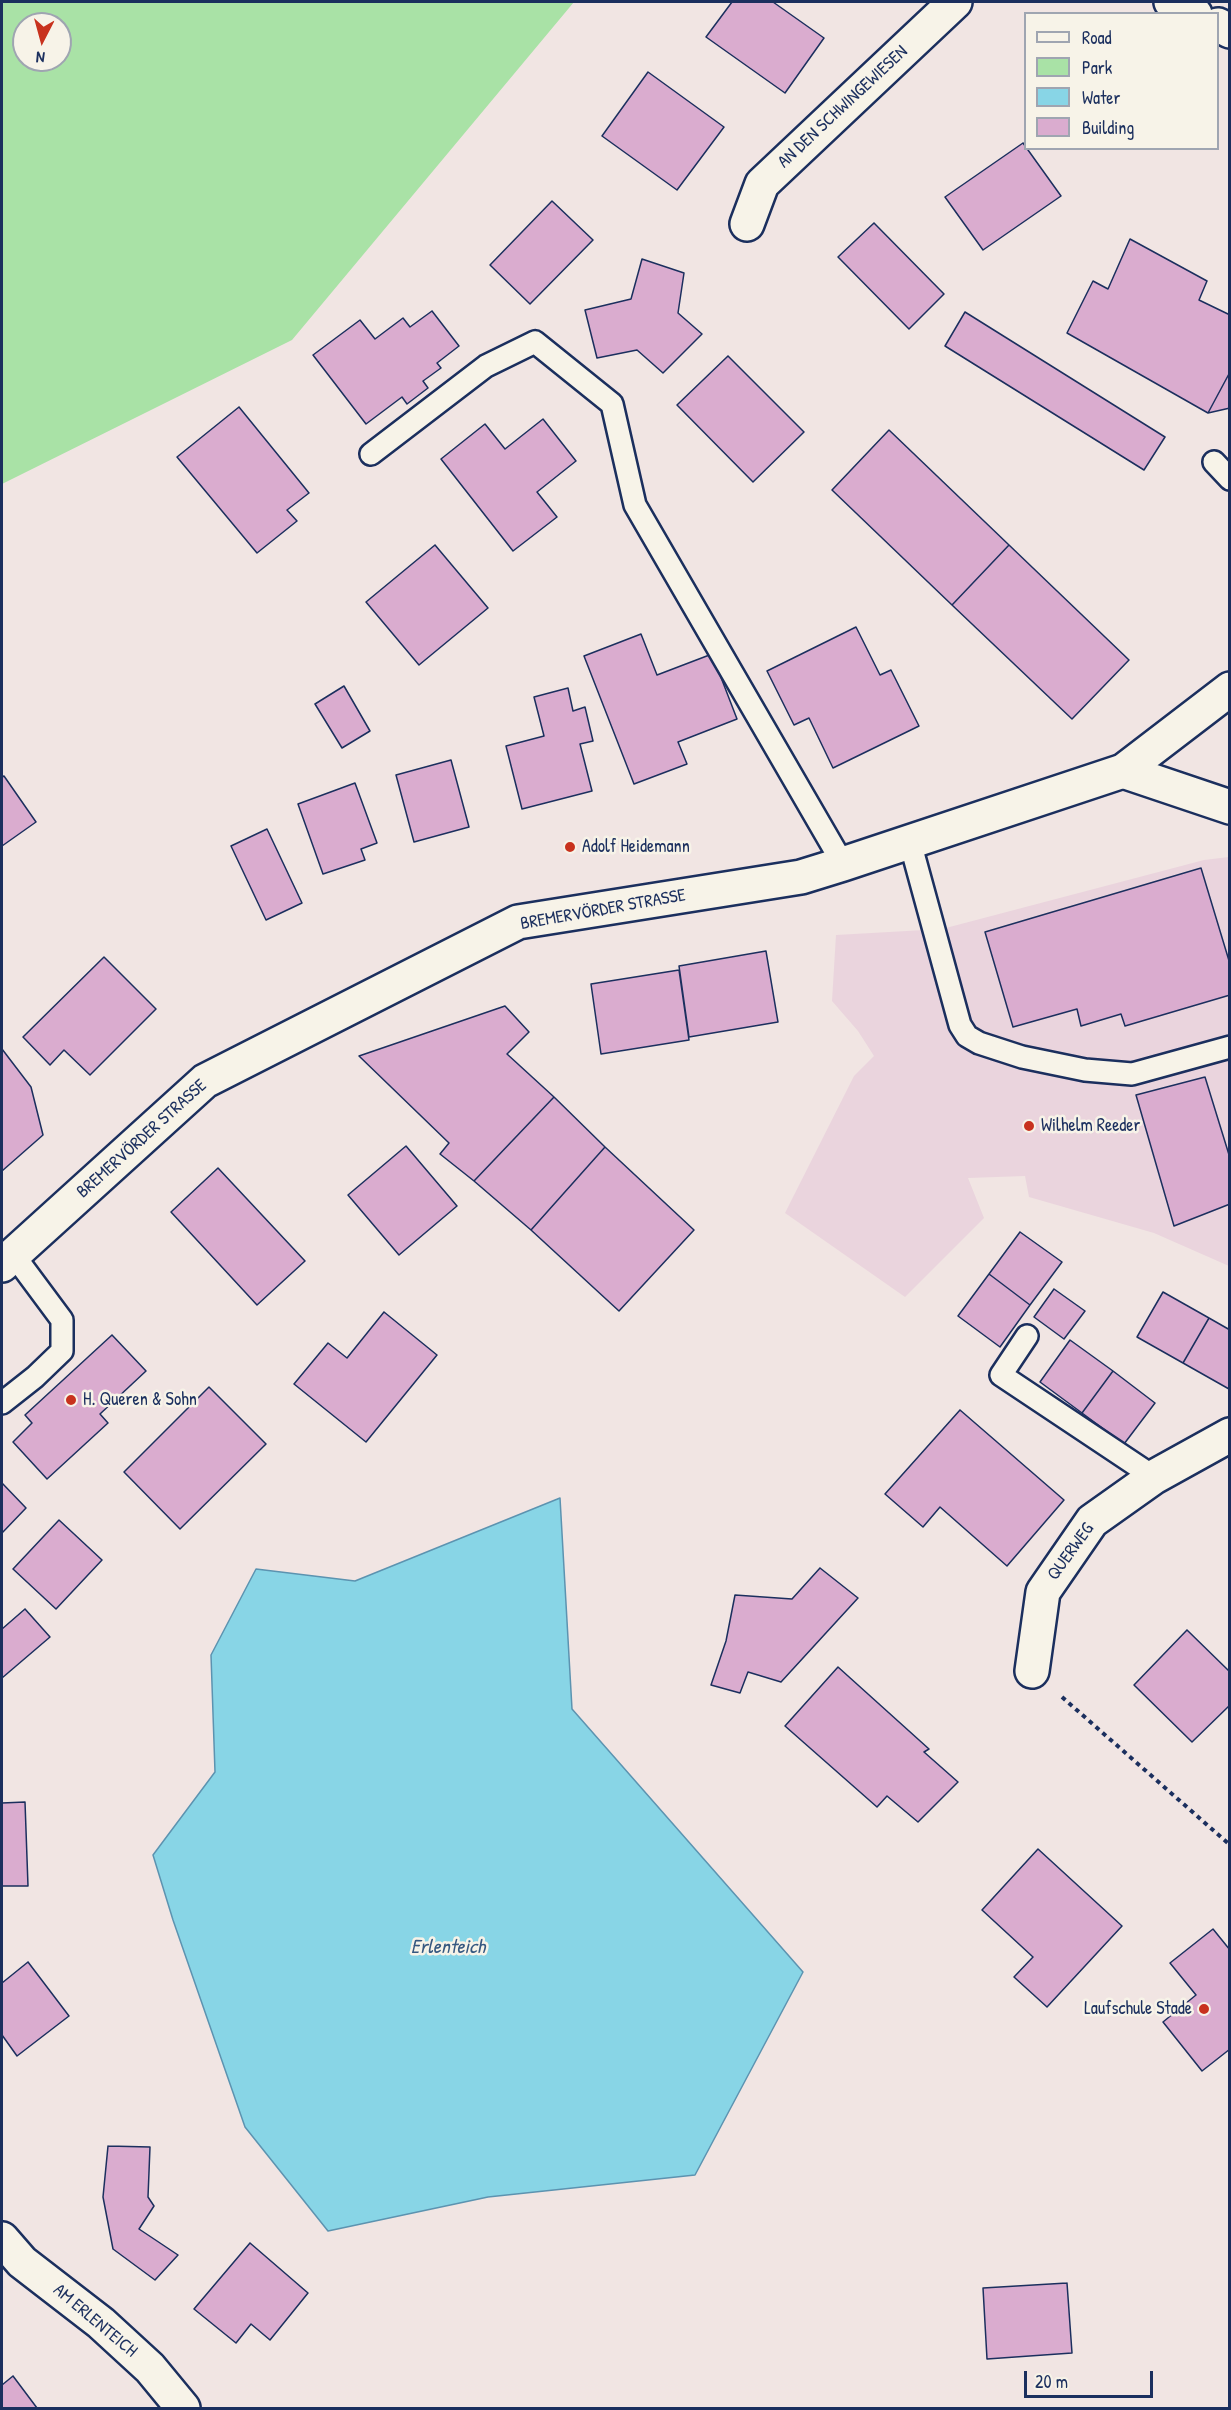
<!DOCTYPE html>
<meta charset="utf-8">
<style>
body{margin:0}
#map{position:relative;width:1231px;height:2410px;overflow:hidden;background:#f1e5e3;font-family:"Patrick Hand",sans-serif}
canvas{display:block}
.frame{position:absolute;inset:0;border:3px solid #1b2f5e;pointer-events:none}
.legend{position:absolute;left:1024px;top:12px;width:195px;height:138px;box-sizing:border-box;background:#f7f3e8;border:2px solid #9fa5b1;margin:0;padding:8px 10px;list-style:none;font-size:18px;color:#1b2f5e}
.legend li{display:flex;align-items:center;gap:12px;height:30px}
.legend b{width:30px;border:2px solid #9fa5b1}
.north{position:absolute;left:12px;top:12px;width:60px;height:60px;box-sizing:border-box;background:#f7f3e8;border:2px solid #9fa5b1;border-radius:50%;rotate:186deg;font-size:16px;font-weight:700;line-height:24px;text-align:center;color:#1b2f5e}
.north::after{content:'';display:block;margin:auto;width:21px;height:27px;background:#c8321e;clip-path:polygon(50% 0,100% 100%,50% 72%,0 100%)}
.scale{position:absolute;left:1024px;top:2371px;width:129px;height:27px;box-sizing:border-box;border:3px solid #1b2f5e;border-top:0;padding-left:8px;font-size:18px;line-height:21px;white-space:nowrap;color:#1b2f5e;-webkit-text-stroke:4px #f7f3e8;paint-order:stroke}
</style>
<div id="map">
<canvas width="1231" height="2410"></canvas>
<div class="frame"></div>
<ul class="legend">
<li><b style="height:8px;background:#f7f3e8"></b>Road</li>
<li><b style="height:16px;background:#a9e2a6"></b>Park</li>
<li><b style="height:16px;background:#88d5e6"></b>Water</li>
<li><b style="height:16px;background:#daaccf"></b>Building</li>
</ul>
<div class="north">N</div>
<div class="scale">20 m</div>
</div>
<script>
const ctx = document.querySelector('canvas').getContext('2d');
ctx.lineJoin = 'round';
function paint(path, color) { ctx.fillStyle = color; ctx.fill(path, 'evenodd'); }
const shape = rows => new Path2D(rows.map(r => 'M' + r).join(''));
function trace(path, color, width, dash) { ctx.strokeStyle = color; ctx.lineWidth = width; ctx.lineCap = dash ? 'butt' : 'round'; ctx.setLineDash(dash || []); ctx.stroke(path); }
function label(font, color, halo, rows, align = 'center') {
  ctx.font = font + ' "Patrick Hand",sans-serif'; ctx.lineWidth = 5; ctx.setLineDash([]); ctx.textBaseline = 'middle'; ctx.strokeStyle = halo; ctx.fillStyle = color; for (const [text, x, y, turn = 0] of rows) {
    ctx.save(); ctx.translate(x, y); ctx.rotate((+turn || 0) * Math.PI / 180); ctx.textAlign = isNaN(turn) ? turn : align; if (halo) ctx.strokeText(text, 0, 0); ctx.fillText(text, 0, 0); ctx.restore();
  }
}
const built = shape([
 [1229,857,1229,1266,1154,1233,1029,1197,1025,1176,968,1178,984,1218,905,1297,785,1213,854,1076,874,1056,858,1031,832,1001,836,935,942,929,1204,860]
]);
const green = shape([
 [2,2,574,2,292,340,2,484],
 [24,24,60,24,60,60,24,60]
]);
const water = shape([
 [560,1498,572,1709,803,1972,695,2175,488,2197,328,2231,245,2127,173,1920,153,1855,215,1772,211,1655,256,1569,355,1581,560,1498]
]);
const building = shape([
 [732,2,773,2,824,38,785,93,706,37,732,2],
 [648,72,724,127,677,190,602,136,648,72],
 [1023,143,1061,196,983,250,945,197,1023,143],
 [552,201,593,240,530,304,490,265,552,201],
 [874,223,944,294,909,329,838,257,874,223],
 [1130,239,1207,281,1199,300,1230,315,1230,372,1208,413,1067,333,1093,281,1108,289,1130,239],
 [642,259,684,273,678,313,702,334,663,373,637,350,597,358,585,310,631,299,642,259],
 [432,311,459,346,437,363,441,368,423,381,428,388,407,404,402,397,366,424,313,355,360,320,375,339,403,318,410,327,432,311],
 [965,312,1165,437,1144,470,945,346,965,312],
 [728,356,804,432,753,482,677,405,728,356],
 [1230,372,1230,408,1208,413,1230,372],
 [239,407,309,493,287,510,297,521,257,553,177,457,239,407],
 [543,419,576,461,537,492,557,517,513,551,441,459,485,424,505,449,543,419],
 [889,430,1009,545,952,605,832,490,889,430],
 [435,545,488,608,419,665,366,602,435,545],
 [1009,545,1129,660,1072,719,952,605,1009,545],
 [856,627,880,675,891,670,919,726,833,768,809,718,794,725,767,671,856,627],
 [641,634,657,675,712,654,737,719,678,742,687,764,634,784,584,656,641,634],
 [344,686,370,731,342,748,315,704,344,686],
 [568,688,573,711,585,707,593,741,580,744,592,791,522,809,506,746,544,736,534,697,568,688],
 [451,760,469,827,414,842,396,775,451,760],
 [4,776,36,822,2,846,2,777,4,776],
 [355,783,377,843,361,849,365,860,323,874,298,804,355,783],
 [267,829,302,903,266,920,231,846,267,829],
 [1201,868,1230,964,1230,995,1125,1026,1121,1014,1081,1026,1077,1009,1013,1027,985,932,1201,868],
 [766,951,778,1022,689,1037,679,966,766,951],
 [104,957,156,1009,90,1075,64,1050,50,1065,23,1037,104,957],
 [679,970,689,1040,601,1054,591,984,679,970],
 [505,1006,529,1032,507,1054,554,1097,474,1181,440,1154,449,1143,359,1056,505,1006],
 [2,1049,31,1087,43,1135,2,1171,2,1049],
 [1205,1077,1230,1158,1230,1204,1174,1226,1136,1095,1205,1077],
 [554,1097,605,1147,531,1230,474,1181,554,1097],
 [406,1146,457,1206,399,1255,348,1195,406,1146],
 [605,1147,694,1230,619,1311,531,1230,605,1147],
 [218,1168,305,1261,257,1305,171,1212,218,1168],
 [1020,1232,1062,1262,1030,1305,989,1274,1020,1232],
 [989,1274,1030,1305,1000,1347,958,1316,989,1274],
 [1054,1289,1085,1311,1064,1339,1034,1317,1054,1289],
 [1163,1292,1209,1318,1183,1363,1137,1337,1163,1292],
 [384,1312,437,1355,366,1442,294,1384,328,1343,347,1358,384,1312],
 [1209,1318,1230,1330,1229,1389,1183,1363,1209,1318],
 [112,1335,146,1371,100,1414,108,1423,47,1479,13,1442,32,1423,25,1415,112,1335],
 [1070,1340,1113,1371,1082,1413,1040,1382,1070,1340],
 [1113,1371,1155,1403,1124,1444,1082,1413,1113,1371],
 [209,1387,266,1444,180,1529,124,1472,209,1387],
 [960,1410,1064,1500,1007,1566,940,1507,923,1527,885,1494,960,1410],
 [2,1483,26,1508,2,1533,2,1483],
 [59,1520,102,1560,56,1609,13,1569,59,1520],
 [820,1568,858,1598,781,1682,748,1672,740,1693,711,1685,726,1641,735,1595,792,1599,820,1568],
 [25,1609,50,1637,2,1678,2,1629,25,1609],
 [1187,1630,1230,1672,1230,1705,1192,1742,1134,1685,1187,1630],
 [838,1667,929,1749,924,1752,958,1782,918,1822,887,1796,877,1807,785,1726,838,1667],
 [25,1802,28,1886,2,1886,2,1803,25,1802],
 [1038,1849,1122,1926,1047,2007,1014,1977,1033,1957,982,1910,1038,1849],
 [1213,1929,1230,1950,1230,2049,1202,2071,1163,2022,1196,1995,1170,1963,1213,1929],
 [28,1962,69,2016,17,2056,2,2035,2,1983,28,1962],
 [108,2146,150,2147,148,2197,154,2206,139,2229,178,2255,155,2280,113,2249,103,2197,108,2146],
 [250,2243,308,2293,270,2340,251,2324,236,2343,194,2309,250,2243],
 [1067,2283,1072,2353,987,2359,983,2288,1067,2283],
 [13,2376,37,2408,2,2408,2,2385,13,2376]
]);
const path = shape([
 [1062,1697,1230,1845]
]);
const service = shape([
 [371,454,486,366,535,342,612,404,635,505,843,864],
 [1214,462,1230,479],
 [910,842,960,1025,967,1036,979,1043,1022,1057,1085,1070,1132,1074,1230,1047],
 [1027,1336,1001,1375,1154,1477],
 [2,1403,35,1377,62,1351,62,1320,13,1254]
]);
const minor = shape([
 [1171,2,1195,14],
 [1218,25,1230,31],
 [747,224,762,184,955,2],
 [1123,771,1230,807],
 [1032,1671,1043,1592,1092,1521,1154,1477,1230,1435],
 [2,2239,22,2262,101,2323,150,2368,183,2408]
]);
const secondary = shape([
 [2,1265,205,1081,518,922,801,877,843,864,1123,771,1230,689]
]);
const markers = [
 [570,847,6,"#c8321e"],
 [1029,1126,6,"#c8321e"],
 [71,1400,6,"#c8321e"],
 [1204,2009,6,"#c8321e"]
];
const streetNames = [
 ["AN DEN SCHWINGEWIESEN",843,107,-43],
 ["BREMERVÖRDER STRASSE",603,910,-10],
 ["BREMERVÖRDER STRASSE",142,1139,-42],
 ["QUERWEG",1071,1552,-54],
 ["AM ERLENTEICH",95,2321,40]
];
const poiNames = [
 ["Adolf Heidemann",582,847],
 ["Wilhelm Reeder",1041,1126],
 ["H. Queren & Sohn",83,1400],
 ["Laufschule Stade",1192,2009,"right"]
];
const waterNames = [
 ["Erlenteich",448,1948]
];
paint(built, '#ead4dd');
paint(green, '#a9e2a6');
paint(water, '#88d5e6');
trace(water, '#5c93b0', 1.5);
paint(building, '#daaccf');
trace(building, '#1b2f5e', 1.5);
trace(service, '#1b2f5e', 26);
trace(minor, '#1b2f5e', 38);
trace(secondary, '#1b2f5e', 38);
trace(path, '#1b2f5e', 4, [4.5, 4.5]);
trace(service, '#f7f3e8', 21);
trace(minor, '#f7f3e8', 33);
trace(secondary, '#f7f3e8', 33);
for (const [x, y, r, color] of markers) { const dot = new Path2D(); dot.arc(x, y, r, 0, 2 * Math.PI); ctx.fillStyle = color; ctx.fill(dot); trace(dot, '#f7f3e8', 2); }
label('18px', '#1b2f5e', '#f7f3e8', streetNames);
label('18px', '#1b2f5e', '#f7f3e8', poiNames, 'left');
label('italic 20px', '#365880', '#f7f3e8', waterNames);
</script>
